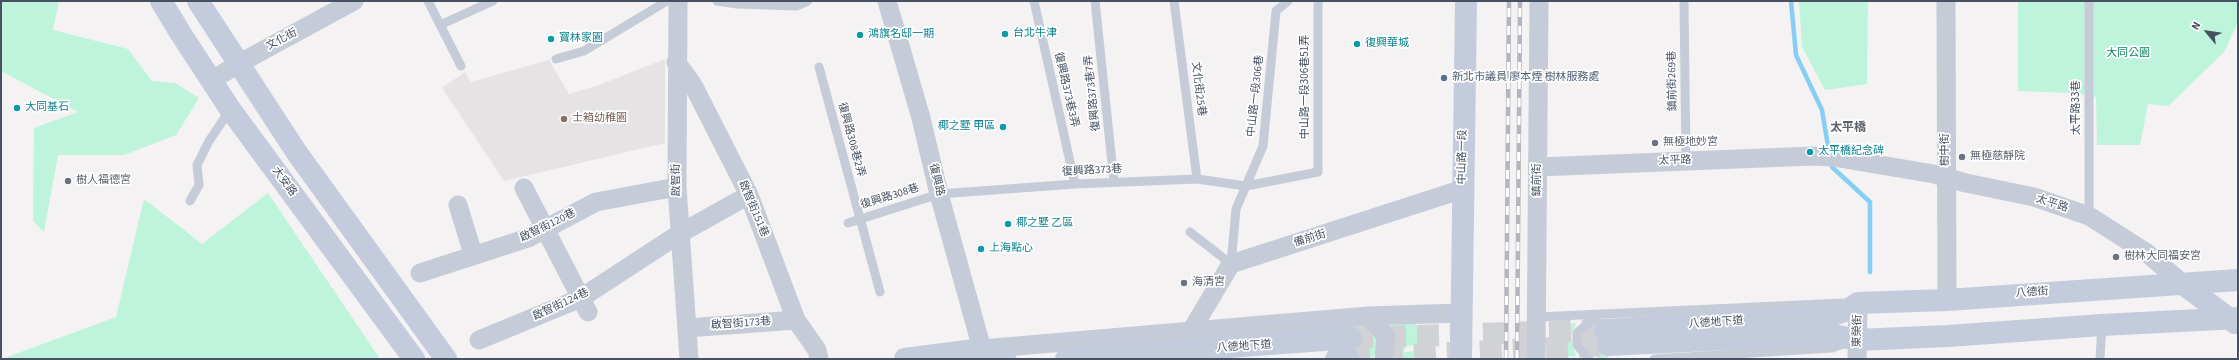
<!DOCTYPE html>
<meta charset="utf-8">
<style>
body{margin:0}
#map{position:relative;width:2239px;height:360px;overflow:hidden;background:#f4f2f2;font-family:"Source Sans 3",sans-serif}
canvas{display:block}
.frame{position:absolute;inset:0;border:2px solid #475162;pointer-events:none}
.north{position:absolute;left:2187px;top:12px;width:40px;height:40px;-webkit-text-stroke:3px #fff;paint-order:stroke;rotate:299deg;font-size:11px;font-weight:700;line-height:16px;text-align:center;color:#475162}
.north::after{content:'';display:block;margin:auto;width:14px;height:18px;background:#475162;clip-path:polygon(50% 0,100% 100%,50% 72%,0 100%)}
</style>
<div id="map">
<canvas width="2239" height="360"></canvas>
<div class="frame"></div>
<div class="north">N</div>
</div>
<script>
const ctx = document.querySelector('canvas').getContext('2d');
ctx.lineJoin = 'round';
function paint(path, color) { ctx.fillStyle = color; ctx.fill(path, 'evenodd'); }
const shape = rows => new Path2D(rows.map(r => 'M' + r).join(''));
function trace(path, color, width, dash) { ctx.strokeStyle = color; ctx.lineWidth = width; ctx.lineCap = dash ? 'butt' : 'round'; ctx.setLineDash(dash || []); ctx.stroke(path); }
function label(font, color, halo, rows, align = 'center') {
  ctx.font = font + ' "Source Sans 3","Noto Sans TC",sans-serif'; ctx.lineWidth = 3.5; ctx.setLineDash([]); ctx.textBaseline = 'middle'; ctx.strokeStyle = halo; ctx.fillStyle = color; for (const [text, x, y, turn = 0] of rows) {
    ctx.save(); ctx.translate(x, y); ctx.rotate((+turn || 0) * Math.PI / 180); ctx.textAlign = isNaN(turn) ? turn : align; if (halo) ctx.strokeText(text, 0, 0); ctx.fillText(text, 0, 0); ctx.restore();
  }
}
const education = shape([
 [665,59,665,143,504,181,442,88,465,72,471,82,549,60,569,94,599,85]
]);
const green = shape([
 [1,1,59,1,53,30,128,49,152,81,175,83,199,98,176,135,124,155,58,155,44,232,33,221,34,128,78,112,1,71],
 [1799,1,1868,1,1867,84,1825,90,1802,47],
 [2018,1,2238,1,2238,22,2224,52,2168,106,2148,104,2140,145,2097,145,2096,97,2074,93,2018,91],
 [268,193,380,359,2,359,116,317,144,199,202,244],
 [1608,317,1608,358,1598,358,1588,351,1586,337,1591,324,1598,319],
 [1355,319,1379,334,1376,353,1371,359,1355,359],
 [1416,319,1418,345,1405,346,1404,352,1417,351,1418,359,1391,359,1391,320],
 [1576,323,1571,337,1576,356,1564,357,1563,324]
]);
const stream = shape([
 [1791,1,1796,55,1822,110,1829,152],
 [1831,161,1832,167,1870,202,1870,272]
]);
const secondaryTunnel = shape([
 [1351,338,1605,330],
 [1348,358,1608,345]
]);
const lane = shape([
 [428,1,461,66],
 [717,1,737,4,797,6,808,1],
 [1034,1,1075,184],
 [1095,1,1114,182],
 [1174,1,1197,179],
 [1684,1,1686,161],
 [440,25,493,1],
 [556,59,584,51,667,1],
 [819,67,880,292],
 [190,201,199,185,197,165,209,141,230,110],
 [2089,216,2089,1],
 [848,223,939,194,1075,184,1197,179,1246,186,1318,172,1318,1],
 [1190,232,1231,264],
 [1231,264,1236,209,1263,146,1276,11,1288,1],
 [1537,317,1843,303],
 [1589,359,1577,345,1577,333,1598,315],
 [1654,359,1832,348,1846,343],
 [2100,359,2102,325]
]);
const street = shape([
 [678,1,677,187,689,359],
 [887,1,921,118,939,194,982,349,1368,316,1461,313],
 [1946,1,1947,300],
 [676,62,693,85,749,195,796,320,817,350,819,359],
 [211,81,238,64,354,1],
 [1538,167,1813,156,1833,157,1934,174,1966,183,2034,197,2089,216,2147,253,2183,284],
 [524,188,588,312],
 [458,205,473,254],
 [420,273,528,238,596,202,677,187],
 [1368,316,1380,328,1386,337,1384,359],
 [687,328,796,320],
 [1191,331,1231,264,1463,189],
 [479,340,581,298,679,234,749,195],
 [1536,359,1539,1],
 [1857,359,1858,303]
]);
const secondary = shape([
 [161,1,181,34,230,109,414,359],
 [198,1,297,153,446,359],
 [2183,284,2235,323],
 [1605,330,1828,316,1846,311,1858,303,1947,300,2238,280],
 [1608,345,1829,334,1857,340,1948,336,2102,325,2238,318],
 [905,359,982,349,1005,359],
 [1066,359,1351,338],
 [1336,359,1348,358],
 [1461,359,1466,1]
]);
const rail = shape([
 [1506,359,1509,1],
 [1517,359,1520,1]
]);
const markers = [
 [1005,34,4,"#0f9aa8"],
 [860,35,4,"#0f9aa8"],
 [551,39,4,"#0f9aa8"],
 [1357,44,4,"#0f9aa8"],
 [1444,78,4,"#5c6f8a"],
 [17,108,4,"#0f9aa8"],
 [564,119,4,"#8d6e63"],
 [1003,127,4,"#0f9aa8"],
 [1655,143,4,"#6b7280"],
 [1810,152,4,"#0f9aa8"],
 [1962,157,4,"#6b7280"],
 [68,181,4,"#6b7280"],
 [1008,224,4,"#0f9aa8"],
 [981,249,4,"#0f9aa8"],
 [2116,257,4,"#6b7280"],
 [1184,283,4,"#6b7280"]
];
const cultureNames = [
 ["台北牛津",1013,34],
 ["鴻旗名邸一期",868,35],
 ["寶林家園",559,39],
 ["復興華城",1365,44],
 ["大同基石",25,108],
 ["椰之墅 甲區",995,127,"right"],
 ["太平橋紀念碑",1818,152],
 ["椰之墅 乙區",1016,224],
 ["上海點心",989,249]
];
const streetNames = [
 ["文化街",282,40,-28],
 ["鎮前街269巷",1673,81,-91],
 ["中山路一段306巷51弄",1306,87,-90],
 ["文化街25巷",1198,89,83],
 ["復興路373巷3弄",1066,90,77],
 ["復興路373巷7弄",1093,93,-96],
 ["中山路一段306巷",1256,96,-84],
 ["太平路33巷",2077,108,-90],
 ["復興路308巷2弄",851,140,75],
 ["樹中街",1946,150,-90],
 ["中山路一段",1463,157,-89],
 ["太平路",1675,161,-2],
 ["復興路373巷",1092,171,-3],
 ["啟智街",677,180,-91],
 ["復興路",936,180,76],
 ["鎮前街",1538,180,-90],
 ["大安路",284,182,54],
 ["復興路308巷",890,197,-17],
 ["太平路",2052,204,18],
 ["啟智街151巷",753,209,67],
 ["啟智街120巷",548,226,-26],
 ["備前街",1310,239,-17],
 ["八德街",2032,293,-4],
 ["啟智街124巷",561,305,-25],
 ["八德地下道",1716,323,-4],
 ["啟智街173巷",741,324,-4],
 ["東榮街",1858,331,-89],
 ["八德地下道",1244,347,-4]
];
const parkNames = [
 ["大同公園",2128,54]
];
const serviceNames = [
 ["新北市議員 廖本煙 樹林服務處",1452,78]
];
const educationNames = [
 ["士箱幼稚園",572,119]
];
const worshipNames = [
 ["無極地妙宮",1663,143],
 ["無極慈靜院",1970,157],
 ["樹人福德宮",76,181],
 ["樹林大同福安宮",2124,257],
 ["海清宮",1192,283]
];
const neighbourhoodNames = [
 ["太平橋",1848,128]
];
paint(education, '#e5e3e4');
paint(green, '#bef4db');
trace(stream, '#87cef5', 4.5);
trace(secondaryTunnel, '#d1d2d5', 22, [22, 11]);
trace(lane, '#c5ccd8', 9);
trace(street, '#c5ccd8', 19);
trace(secondary, '#c3cbdc', 22);
trace(rail, '#b3b6bd', 4.5);
trace(rail, '#fff', 3, [9]);
for (const [x, y, r, color] of markers) { const dot = new Path2D(); dot.arc(x, y, r, 0, 2 * Math.PI); ctx.fillStyle = color; ctx.fill(dot); trace(dot, '#fff', 1.5); }
label('11px', '#0d838f', '#fff', cultureNames, 'left');
label('11px', '#475162', '#fff', streetNames);
label('11px', '#0e875d', '#fff', parkNames);
label('11px', '#4e5e75', '#fff', serviceNames, 'left');
label('11px', '#785e54', '#fff', educationNames, 'left');
label('11px', '#5b616d', '#fff', worshipNames, 'left');
label('bold 12px', '#5d6168', '#fff', neighbourhoodNames);
</script>
